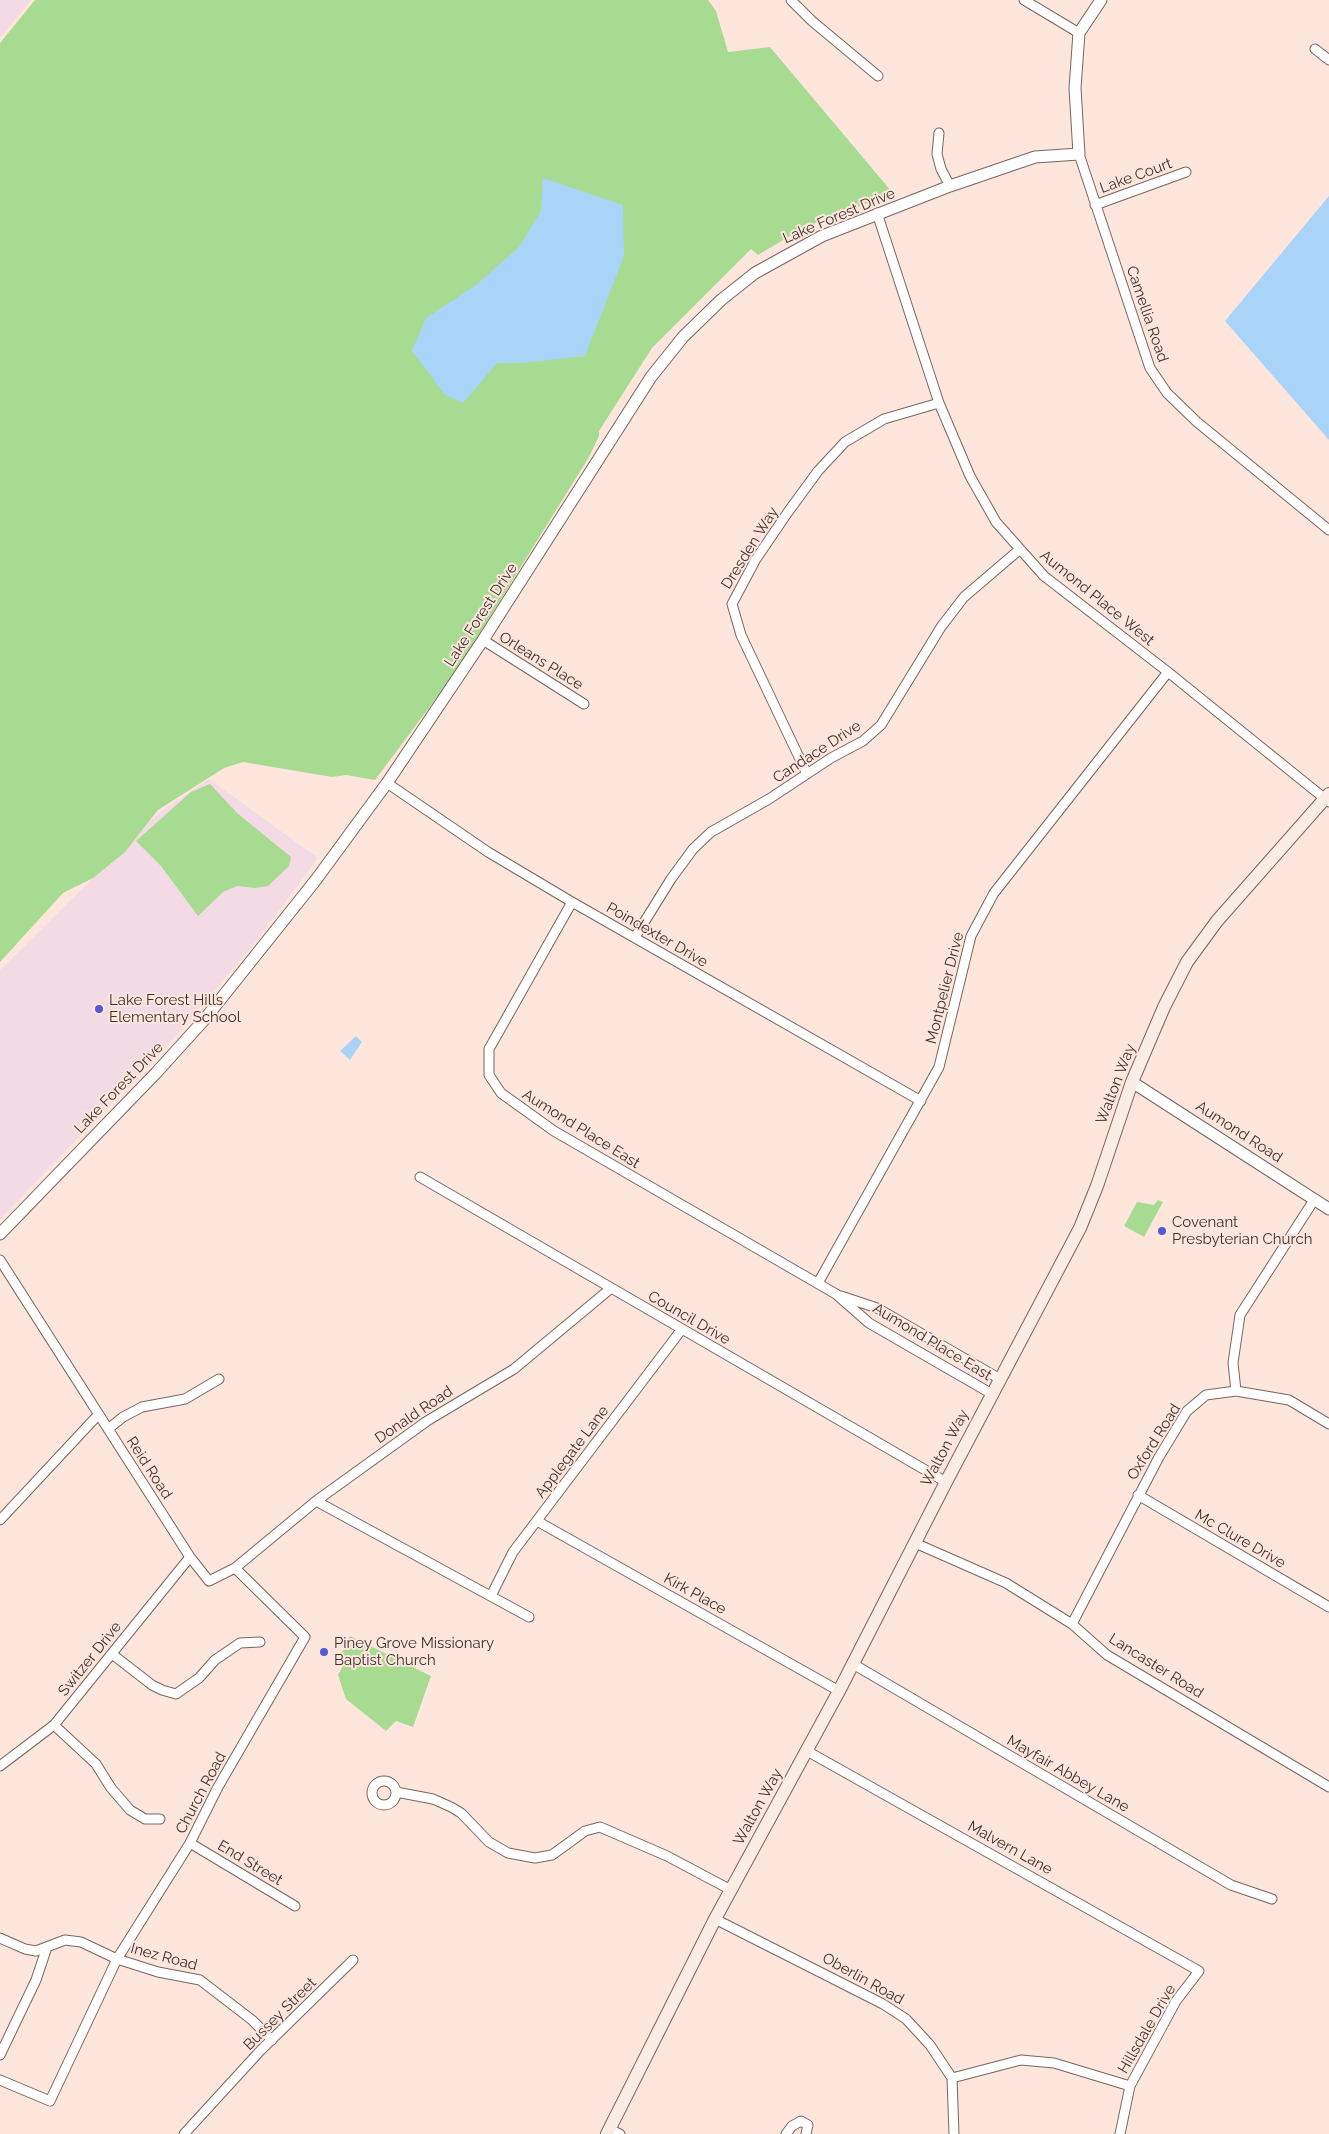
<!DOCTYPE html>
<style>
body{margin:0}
canvas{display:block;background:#fee6dd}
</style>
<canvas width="1329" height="2134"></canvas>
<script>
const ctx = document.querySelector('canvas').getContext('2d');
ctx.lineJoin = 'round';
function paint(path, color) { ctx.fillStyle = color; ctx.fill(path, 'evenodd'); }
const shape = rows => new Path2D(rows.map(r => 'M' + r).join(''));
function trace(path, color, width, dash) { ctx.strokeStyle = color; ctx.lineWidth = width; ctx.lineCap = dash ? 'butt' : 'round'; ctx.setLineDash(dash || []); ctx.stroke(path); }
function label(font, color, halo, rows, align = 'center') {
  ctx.font = font + ' Raleway,sans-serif'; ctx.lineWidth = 4; ctx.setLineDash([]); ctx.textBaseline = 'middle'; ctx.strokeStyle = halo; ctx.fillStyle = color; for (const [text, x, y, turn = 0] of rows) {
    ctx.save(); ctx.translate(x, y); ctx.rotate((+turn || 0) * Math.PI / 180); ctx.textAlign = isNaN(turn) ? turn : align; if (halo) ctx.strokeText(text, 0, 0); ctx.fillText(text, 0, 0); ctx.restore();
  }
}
const education = shape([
 [0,0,31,0,0,38],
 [209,779,318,858,254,944,165,1048,0,1219,0,970,160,812]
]);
const green = shape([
 [35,0,708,0,716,11,728,52,770,47,892,192,856,208,805,227,758,255,751,249,652,348,599,431,599,436,589,457,455,673,375,780,346,775,332,777,243,762,224,768,158,810,125,852,93,878,63,893,0,962,0,43],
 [210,784,237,813,291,857,289,866,268,886,255,888,237,886,223,892,198,916,161,866,136,841,191,792],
 [1158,1200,1163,1202,1144,1237,1124,1226,1137,1202,1154,1205],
 [350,1636,431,1676,413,1727,396,1721,386,1731,346,1699,338,1675,347,1658,341,1654]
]);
const water = shape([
 [543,178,623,205,624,256,585,356,523,363,497,363,463,403,445,395,412,351,426,318,476,285,519,247,541,211],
 [1329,196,1329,440,1225,321],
 [356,1036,362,1042,350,1060,340,1051]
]);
const minor = shape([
 [791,0,812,21,878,76],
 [1024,0,1079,33],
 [1315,49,1329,60],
 [939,133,937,154,941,169,950,186],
 [1079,154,1150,368,1167,393,1197,422,1329,530],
 [1095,205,1186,172],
 [877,213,939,403,970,476,996,522,1044,576,1168,672,1329,802],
 [483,640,584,704],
 [807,774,741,635,732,604,756,559,788,512,818,471,845,442,884,419,939,403],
 [387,783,488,852,572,902,921,1101],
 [572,902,489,1049,489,1075,501,1093,554,1131,836,1294,869,1323,992,1394],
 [635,937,671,879,693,849,711,832,769,799,831,758,863,741,881,725,941,627,964,597,1019,550],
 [420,1177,946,1482],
 [0,1260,190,1557,209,1581,235,1568,305,1637,218,1787,190,1843,117,1959,50,2101,0,2080],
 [818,1283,939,1067,971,936,994,893,1168,672],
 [841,1296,877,1308,1000,1379],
 [1236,1391,1233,1363,1240,1315,1314,1200],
 [108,1429,123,1417,142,1407,185,1399,219,1379],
 [1138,1495,1329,1607],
 [316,1501,529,1617],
 [0,1520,98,1415],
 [537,1521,839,1691],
 [915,1543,1006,1583,1072,1624,1107,1655,1329,1787],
 [235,1568,316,1501,427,1421,514,1369,610,1289],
 [491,1596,513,1552,682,1329],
 [1072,1624,1159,1457,1187,1411,1206,1395,1236,1391,1289,1400,1329,1424],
 [112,1654,152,1685,162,1690,176,1694,199,1678,215,1660,240,1643,260,1642],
 [853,1664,1231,1885,1272,1899],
 [54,1725,96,1764,111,1788,130,1810,145,1819,160,1819],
 [807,1751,1199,1971,1176,2001,1130,2086,1120,2134],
 [0,1766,54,1725,190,1557],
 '372 1793a12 12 0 1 1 24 0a12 12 0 1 1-24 0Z',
 [396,1792,433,1799,451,1807,461,1813,489,1842,508,1853,535,1858,552,1855,585,1831,600,1827,667,1856,731,1890],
 [190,1843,295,1906],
 [715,1919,883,2004,906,2019,930,2045,952,2078,954,2134],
 [0,1938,25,1949,36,1951,65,1940,81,1942,117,1959,158,1972,200,1980,252,2020,272,2040],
 [0,2055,36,1980,47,1947],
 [952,2078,1021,2060,1054,2063,1130,2086],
 [609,2129,620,2134],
 [184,2134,260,2051,353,1960],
 [786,2134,792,2126,801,2121,808,2125,806,2134]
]);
const tertiary = shape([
 [1132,1082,1329,1209],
 [0,1234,156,1073,204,1020,315,881,387,783,483,640,651,377,683,337,721,300,755,273,822,236,950,186,1035,157,1079,154,1075,88,1079,33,1101,0]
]);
const secondary = shape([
 [607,2134,715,1919,839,1691,946,1482,1080,1228,1097,1186,1132,1082,1164,1007,1187,962,1217,921,1329,794]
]);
const markers = [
 [99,1009,5,"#545ad1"],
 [1162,1231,5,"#545ad1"],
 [324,1652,5,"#545ad1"]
];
const streetNames = [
 ["Lake Court",1136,176,-20],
 ["Lake Forest Drive",839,216,-23],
 ["Camellia Road",1147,314,71],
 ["Dresden Way",750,548,-58],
 ["Aumond Place West",1097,598,39],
 ["Lake Forest Drive",481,615,-57],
 ["Orleans Place",541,661,32],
 ["Candace Drive",817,752,-33],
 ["Poindexter Drive",657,935,30],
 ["Montpelier Drive",945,988,-76],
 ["Walton Way",1116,1084,-69],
 ["Lake Forest Drive",119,1088,-46],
 ["Aumond Place East",581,1129,32],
 ["Aumond Road",1239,1132,33],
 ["Council Drive",689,1318,30],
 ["Aumond Place East",932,1342,31],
 ["Donald Road",414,1415,-34],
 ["Oxford Road",1154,1442,-58],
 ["Walton Way",945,1448,-62],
 ["Applegate Lane",572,1452,-53],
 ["Reid Road",149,1468,57],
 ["Mc Clure Drive",1240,1539,30],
 ["Kirk Place",695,1594,29],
 ["Switzer Drive",90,1659,-51],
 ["Lancaster Road",1156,1666,32],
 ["Mayfair Abbey Lane",1068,1774,30],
 ["Church Road",201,1793,-62],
 ["Walton Way",758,1807,-61],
 ["Malvern Lane",1010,1848,29],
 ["End Street",250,1863,31],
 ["Inez Road",164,1957,15],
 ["Oberlin Road",863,1979,29],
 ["Bussey Street",280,2014,-45],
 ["Hillsdale Drive",1147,2029,-60]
];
const poiNames = [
 ["Lake Forest Hills",109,1000],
 ["Elementary School",109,1017],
 ["Covenant",1172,1222],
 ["Presbyterian Church",1172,1239],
 ["Piney Grove Missionary",334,1643],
 ["Baptist Church",334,1660]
];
paint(education, '#f3dae4');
paint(green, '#a8db92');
paint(water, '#aad3f8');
trace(minor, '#79655e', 11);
trace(tertiary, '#79655e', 13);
trace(secondary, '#79655e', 14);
trace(minor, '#fff', 9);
trace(tertiary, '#fff', 11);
trace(secondary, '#fcede4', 12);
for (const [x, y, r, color] of markers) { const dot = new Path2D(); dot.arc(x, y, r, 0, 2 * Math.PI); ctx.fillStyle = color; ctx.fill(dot); trace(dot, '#fee6dd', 2); }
label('15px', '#3a312e', '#fee6dd', streetNames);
label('15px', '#3a312e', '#fee6dd', poiNames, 'left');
</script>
